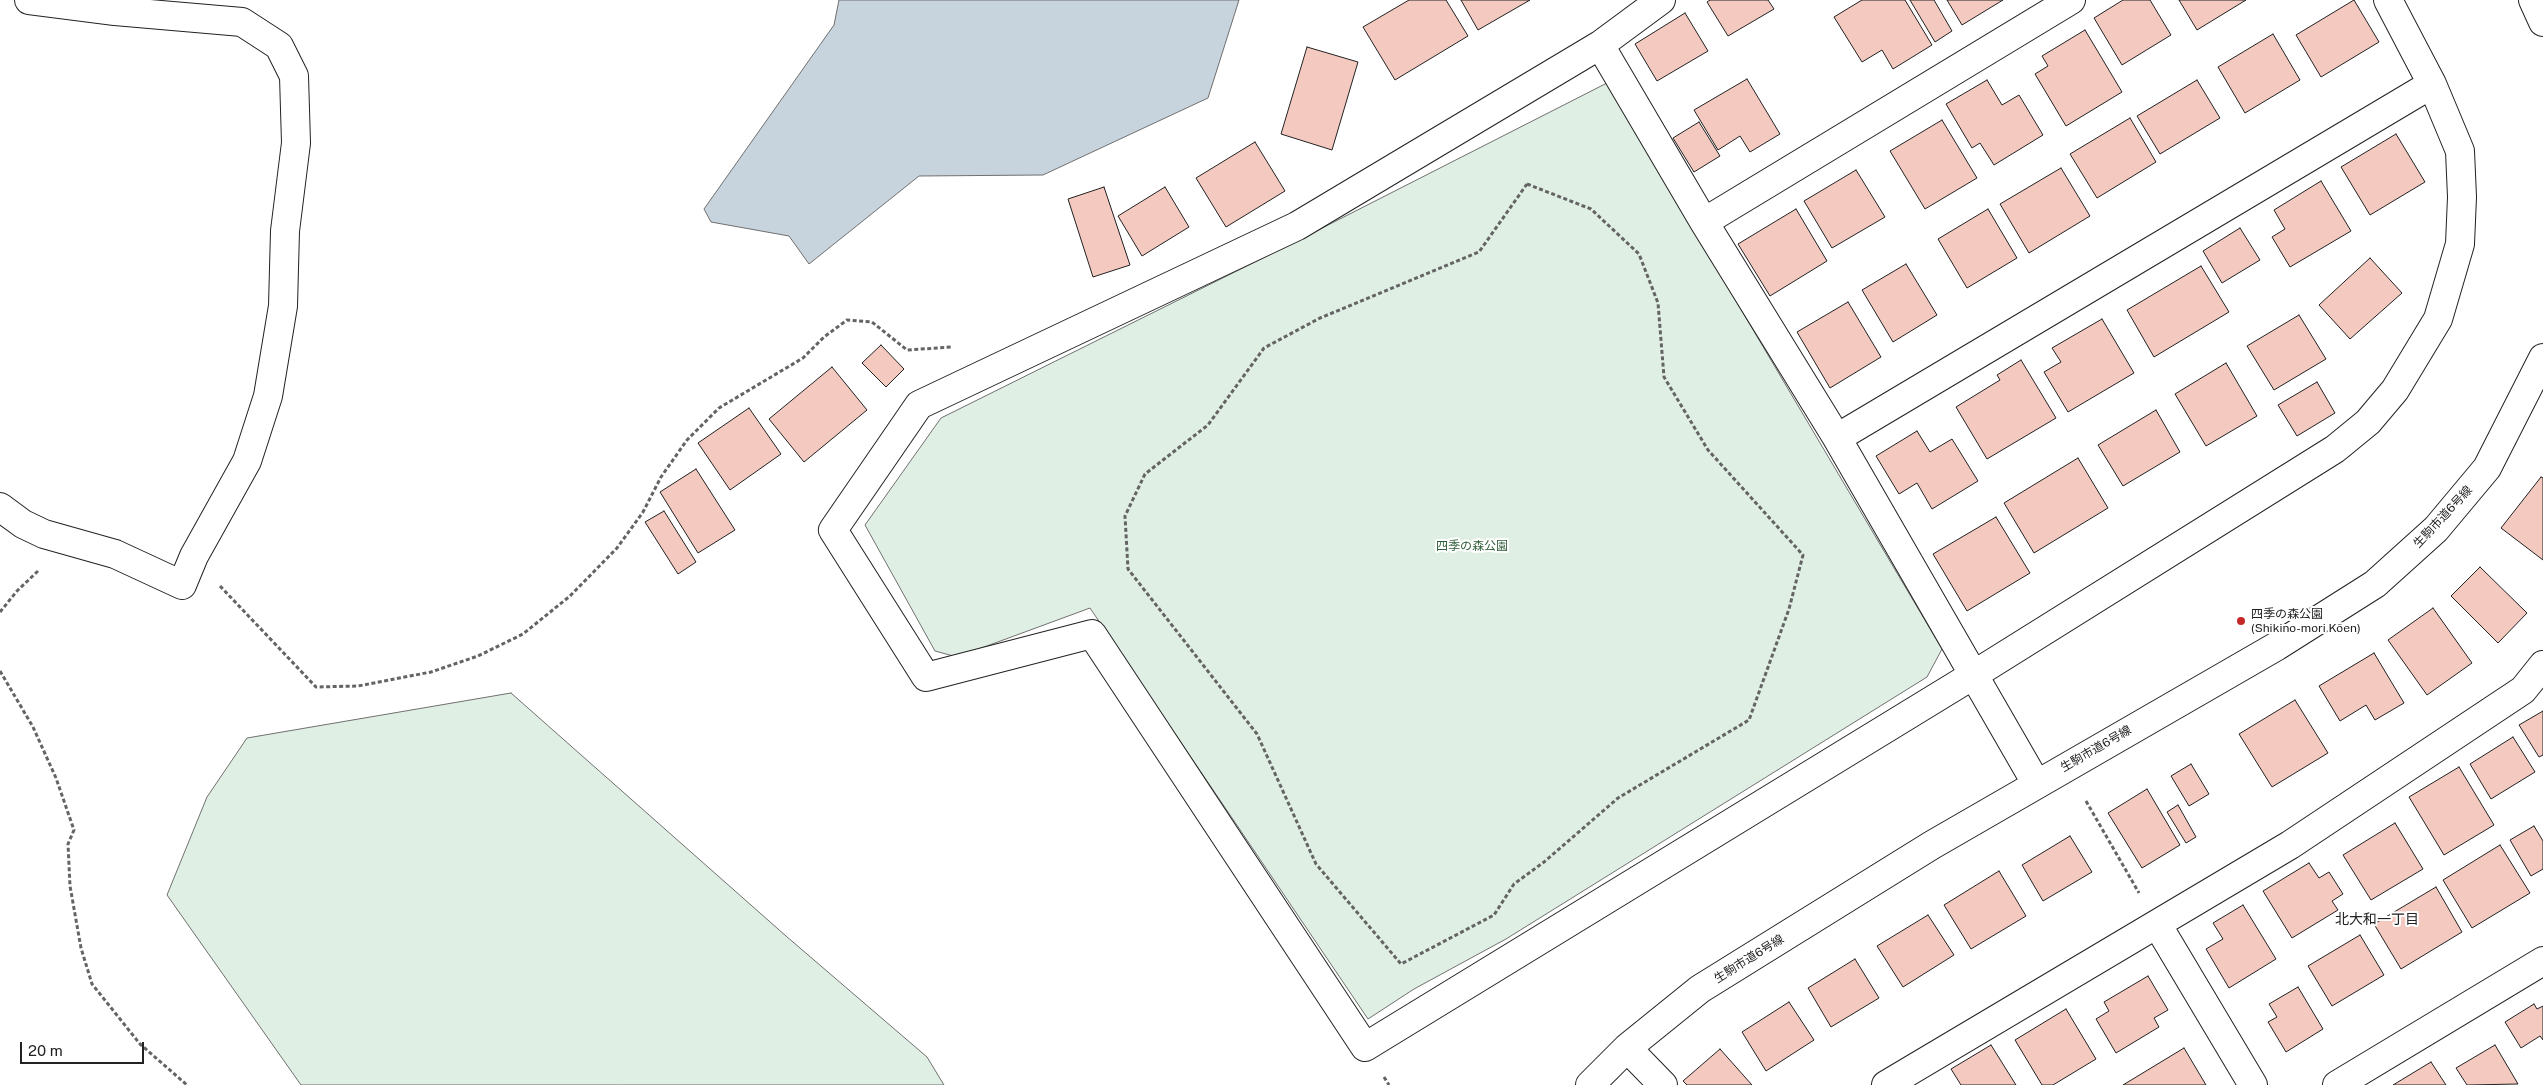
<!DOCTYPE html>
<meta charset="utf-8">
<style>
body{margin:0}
#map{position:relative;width:2543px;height:1085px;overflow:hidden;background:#fff;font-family:"Public Sans",sans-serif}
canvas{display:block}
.scale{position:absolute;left:20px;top:1042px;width:124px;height:22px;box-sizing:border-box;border:2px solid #222;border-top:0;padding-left:6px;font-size:15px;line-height:18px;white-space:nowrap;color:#222;-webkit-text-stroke:4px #fff;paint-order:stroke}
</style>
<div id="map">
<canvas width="2543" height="1085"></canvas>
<div class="scale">20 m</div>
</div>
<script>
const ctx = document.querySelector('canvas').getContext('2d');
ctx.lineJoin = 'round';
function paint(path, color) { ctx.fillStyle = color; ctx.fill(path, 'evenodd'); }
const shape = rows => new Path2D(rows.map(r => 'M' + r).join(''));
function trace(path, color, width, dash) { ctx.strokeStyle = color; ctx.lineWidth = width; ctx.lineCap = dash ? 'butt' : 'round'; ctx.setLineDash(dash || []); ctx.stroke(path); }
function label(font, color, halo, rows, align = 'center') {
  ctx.font = font + ' "Public Sans","Noto Sans JP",sans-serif'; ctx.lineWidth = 4; ctx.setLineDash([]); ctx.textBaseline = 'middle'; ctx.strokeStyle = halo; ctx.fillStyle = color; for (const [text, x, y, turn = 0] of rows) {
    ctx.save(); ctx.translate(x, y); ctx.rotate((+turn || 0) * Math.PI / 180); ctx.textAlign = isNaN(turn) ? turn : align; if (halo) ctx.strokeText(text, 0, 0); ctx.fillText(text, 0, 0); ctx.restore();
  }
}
const green = shape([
 [1607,83,1942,649,1927,677,1506,939,1414,989,1368,1019,1090,608,957,657,935,651,865,525,941,418,1275,252,1607,83],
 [511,693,786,936,927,1057,944,1085,301,1085,167,895,207,797,247,738,511,693]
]);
const water = shape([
 [839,0,1239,0,1208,98,1043,175,919,176,809,264,789,236,711,222,704,209,834,25,839,0]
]);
const building = shape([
 [1409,0,1446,0,1468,36,1395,80,1363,27,1409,0],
 [1461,0,1530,0,1478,30,1461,0],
 [1710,0,1768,0,1774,9,1728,36,1707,2,1710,0],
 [1862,0,1905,0,1932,45,1893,69,1882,50,1862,62,1834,17,1862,0],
 [1910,0,1934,0,1952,31,1935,42,1910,0],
 [1947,0,2003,0,1962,25,1947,0],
 [2123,0,2150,0,2171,35,2122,65,2094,18,2123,0],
 [2179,0,2246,0,2197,30,2179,0],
 [2354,0,2379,42,2321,77,2296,35,2354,0],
 [1685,13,1708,51,1657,81,1635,44,1685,13],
 [2085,30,2122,92,2066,126,2035,74,2048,66,2042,56,2085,30],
 [2273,34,2300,80,2245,113,2218,67,2273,34],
 [1307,47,1358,62,1332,150,1281,134,1307,47],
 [1747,79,1780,134,1750,152,1740,136,1718,150,1694,110,1747,79],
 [1987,80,2002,105,2019,95,2043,135,1994,165,1980,143,1972,148,1946,104,1987,80],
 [2197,80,2220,118,2160,154,2137,116,2197,80],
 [2130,118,2156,162,2097,198,2070,154,2130,118],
 [1942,120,1977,178,1925,209,1890,151,1942,120],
 [1699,122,1720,156,1694,172,1673,138,1699,122],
 [2396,134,2425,182,2370,215,2341,167,2396,134],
 [1255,142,1285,191,1226,227,1196,178,1255,142],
 [2061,168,2090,216,2029,253,2000,204,2061,168],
 [1856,170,1885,217,1832,248,1804,201,1856,170],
 [2321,181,2351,231,2290,267,2272,237,2285,229,2274,210,2321,181],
 [1104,187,1130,265,1093,277,1068,199,1104,187],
 [1165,187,1189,227,1142,256,1118,216,1165,187],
 [1796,209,1827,261,1770,296,1738,244,1796,209],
 [1988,209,2017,258,1967,288,1938,239,1988,209],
 [2240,228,2260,260,2222,283,2203,251,2240,228],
 [2370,258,2402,293,2350,339,2319,305,2370,258],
 [1906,264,1937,315,1893,342,1862,290,1906,264],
 [2201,266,2229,312,2154,357,2127,310,2201,266],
 [1848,302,1881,357,1830,388,1797,332,1848,302],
 [2299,315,2326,359,2274,390,2247,346,2299,315],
 [2102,319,2134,373,2068,412,2044,372,2061,362,2052,348,2102,319],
 [881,345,904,369,886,387,862,363,881,345],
 [2021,360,2056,418,1987,459,1956,407,2000,380,1997,375,2021,360],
 [2226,363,2257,416,2206,446,2175,394,2226,363],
 [832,367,867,410,804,462,769,419,832,367],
 [2317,382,2335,413,2297,436,2278,405,2317,382],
 [749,408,781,454,730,490,698,443,749,408],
 [2156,410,2180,452,2123,486,2098,445,2156,410],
 [1917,431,1930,452,1952,439,1978,481,1932,509,1917,483,1899,494,1876,456,1917,431],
 [2078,458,2108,508,2034,553,2004,503,2078,458],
 [696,469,735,530,698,553,660,492,696,469],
 [2541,477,2543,478,2543,560,2501,528,2541,477],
 [664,511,696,562,678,574,645,522,664,511],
 [1996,517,2030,573,1967,611,1933,554,1996,517],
 [2480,567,2527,613,2498,643,2451,596,2480,567],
 [2433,608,2472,663,2427,695,2388,640,2433,608],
 [2374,653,2404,703,2375,720,2366,705,2340,721,2319,686,2374,653],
 [2295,700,2328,753,2272,787,2239,734,2295,700],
 [2543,711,2543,755,2539,757,2519,725,2543,711],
 [2513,737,2535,772,2491,799,2470,764,2513,737],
 [2191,764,2209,794,2189,806,2171,776,2191,764],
 [2459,767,2494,825,2444,855,2409,797,2459,767],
 [2147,789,2180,845,2142,868,2108,813,2147,789],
 [2178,805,2196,837,2186,843,2167,812,2178,805],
 [2395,823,2423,869,2371,900,2343,855,2395,823],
 [2534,826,2543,841,2543,869,2531,876,2510,840,2534,826],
 [2070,836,2092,872,2043,901,2022,865,2070,836],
 [2500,845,2530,893,2472,928,2443,880,2500,845],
 [2309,863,2319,878,2329,872,2343,894,2332,901,2338,910,2292,938,2263,891,2309,863],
 [1999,871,2026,916,1971,949,1944,905,1999,871],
 [2436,887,2462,932,2401,969,2374,924,2436,887],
 [2243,905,2276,959,2229,988,2206,949,2223,939,2213,923,2243,905],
 [1928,915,1954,955,1903,987,1877,946,1928,915],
 [2360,935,2384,975,2332,1006,2308,966,2360,935],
 [1855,959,1879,998,1831,1027,1808,988,1855,959],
 [2148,976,2168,1010,2154,1018,2159,1027,2116,1053,2096,1019,2109,1011,2104,1002,2148,976],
 [2298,987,2323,1029,2286,1052,2268,1022,2277,1017,2269,1004,2298,987],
 [1789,1002,1814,1040,1766,1071,1742,1032,1789,1002],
 [2534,1004,2537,1009,2543,1006,2543,1040,2540,1036,2521,1048,2505,1022,2534,1004],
 [2066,1009,2096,1059,2053,1085,2042,1085,2015,1040,2066,1009],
 [1991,1045,2016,1085,1961,1085,1951,1069,1991,1045],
 [2495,1045,2518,1084,2467,1085,2456,1068,2495,1045],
 [2184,1048,2206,1085,2123,1085,2184,1048],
 [1720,1049,1752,1085,1687,1085,1683,1081,1720,1049],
 [2431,1062,2446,1085,2393,1085,2431,1062]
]);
const path = shape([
 [1527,184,1591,209,1639,254,1658,303,1664,377,1708,450,1803,555,1789,609,1749,720,1618,798,1544,862,1514,884,1494,915,1401,964,1316,864,1257,734,1128,569,1125,516,1145,474,1208,425,1264,348,1320,318,1479,252,1527,184],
 [220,586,316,687,358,686,431,672,478,656,523,634,570,596,617,548,643,512,661,477,687,440,719,408,803,358,824,337,847,320,872,322,907,350,952,347],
 [0,612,17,591,39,570],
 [0,671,33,727,56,778,74,830,68,844,70,886,81,948,92,984,140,1044,187,1085],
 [2086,801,2139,893],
 [1384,1077,1389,1085]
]);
const minor = shape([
 [1661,0,1600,45,1297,226,919,405,833,530,926,677,1092,634,1365,1047,1975,674,2335,449,2368,422,2395,390,2438,319,2460,244,2462,197,2460,151,2432,84,2388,0],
 [2533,0,2543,22],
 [1600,45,1704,222,1837,438,2036,783],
 [1704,222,2071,0],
 [1837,438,2432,84],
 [0,507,23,524,44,534,115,554,182,585,194,556,247,461,268,396,283,306,285,231,296,143,294,76,279,46,242,22,115,11,29,0],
 [2157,924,2253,1085],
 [1627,1048,1663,1085],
 [1590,1085,1627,1048,1700,989,1932,845,2277,646,2375,584,2436,529,2487,468,2543,358],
 [1886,1085,2290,845,2523,690,2543,665],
 [2337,1085,2543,961]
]);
const markers = [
 [2241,621,5,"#c62828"]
];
const streetNames = [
 ["生駒市道6号線",2443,517,-47],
 ["生駒市道6号線",2096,749,-30],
 ["生駒市道6号線",1749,959,-32]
];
const parkNames = [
 ["四季の森公園",1472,546]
];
const poiNames = [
 ["四季の森公園",2251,614],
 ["(Shikino-mori Kōen)",2251,628]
];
const neighbourhoodNames = [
 ["北大和一丁目",2377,920]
];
paint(green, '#e0efe3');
trace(green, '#6f6f6f', 1);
paint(water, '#c7d3dd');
trace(water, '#6f6f6f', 1);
paint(building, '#f3c9c0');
trace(building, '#222', 1);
trace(minor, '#222', 30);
trace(path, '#646464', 3, [4, 2.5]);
trace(minor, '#fff', 28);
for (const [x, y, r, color] of markers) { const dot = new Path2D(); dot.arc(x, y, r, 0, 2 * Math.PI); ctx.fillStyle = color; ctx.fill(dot); trace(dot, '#fff', 2); }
label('12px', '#222', '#fff', streetNames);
label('12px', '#2f5e38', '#fff', parkNames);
label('12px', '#222', '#fff', poiNames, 'left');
label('14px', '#222', '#fff', neighbourhoodNames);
</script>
